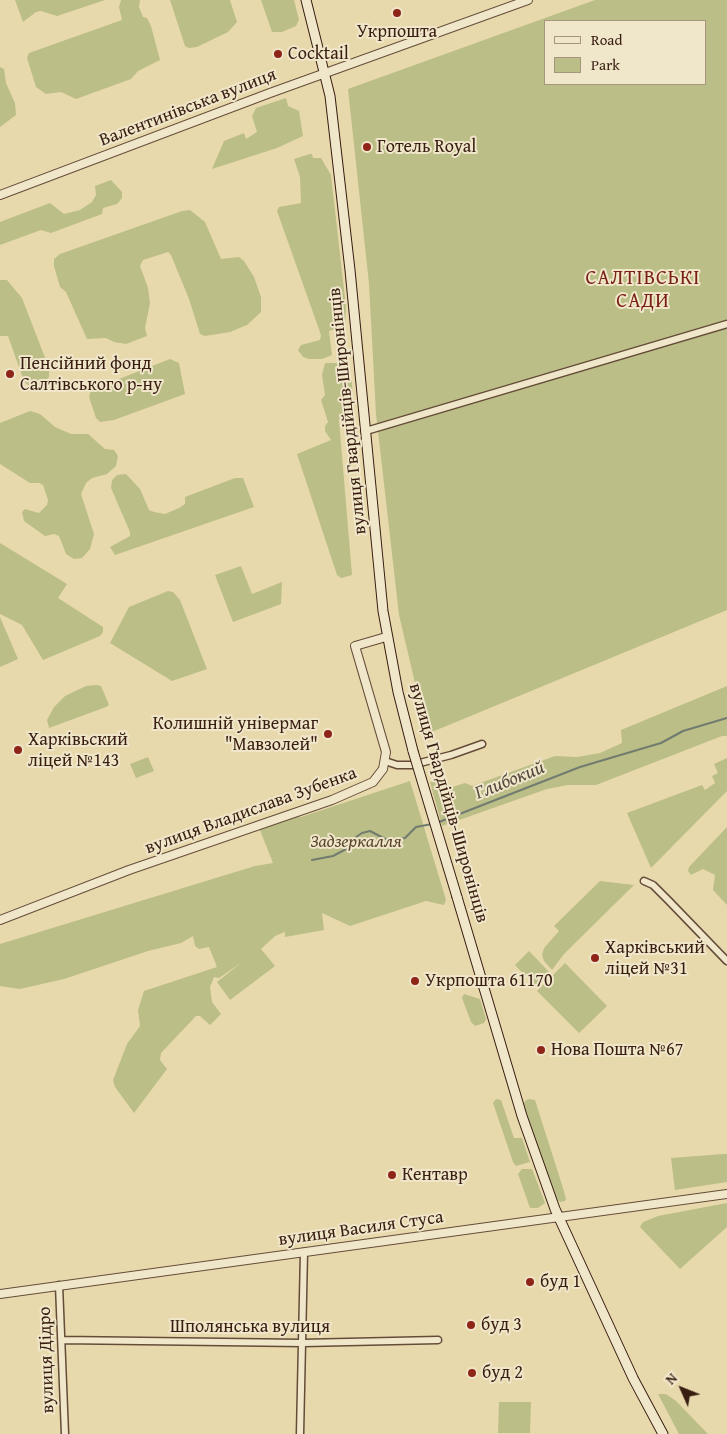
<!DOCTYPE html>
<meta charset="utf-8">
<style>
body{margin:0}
#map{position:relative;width:727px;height:1434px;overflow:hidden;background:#e8d9ad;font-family:"Gentium Book Plus",serif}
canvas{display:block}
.legend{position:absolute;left:544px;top:20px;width:162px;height:65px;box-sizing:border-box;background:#f0e6ca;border:1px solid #a69680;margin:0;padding:6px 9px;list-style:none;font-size:15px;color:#381d11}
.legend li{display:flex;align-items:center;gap:10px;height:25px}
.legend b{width:25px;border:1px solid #a69680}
.north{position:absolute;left:657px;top:1364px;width:50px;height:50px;-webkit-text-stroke:4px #f0e6ca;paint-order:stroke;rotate:314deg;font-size:14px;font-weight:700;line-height:20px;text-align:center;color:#381d11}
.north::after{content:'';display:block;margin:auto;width:18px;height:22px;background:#381d11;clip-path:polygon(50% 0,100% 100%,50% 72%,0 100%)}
</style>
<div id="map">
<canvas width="727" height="1434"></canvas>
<ul class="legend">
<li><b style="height:6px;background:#f0e6ca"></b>Road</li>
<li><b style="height:14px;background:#bbbe86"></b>Park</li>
</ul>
<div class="north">N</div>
</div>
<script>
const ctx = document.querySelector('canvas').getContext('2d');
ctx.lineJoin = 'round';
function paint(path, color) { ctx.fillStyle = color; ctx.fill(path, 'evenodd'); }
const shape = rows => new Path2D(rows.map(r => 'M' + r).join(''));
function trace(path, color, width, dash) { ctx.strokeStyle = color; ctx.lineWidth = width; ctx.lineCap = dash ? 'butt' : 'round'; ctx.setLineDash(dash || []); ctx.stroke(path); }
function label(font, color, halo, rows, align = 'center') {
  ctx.font = font + ' "Gentium Book Plus",serif'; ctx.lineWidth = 4; ctx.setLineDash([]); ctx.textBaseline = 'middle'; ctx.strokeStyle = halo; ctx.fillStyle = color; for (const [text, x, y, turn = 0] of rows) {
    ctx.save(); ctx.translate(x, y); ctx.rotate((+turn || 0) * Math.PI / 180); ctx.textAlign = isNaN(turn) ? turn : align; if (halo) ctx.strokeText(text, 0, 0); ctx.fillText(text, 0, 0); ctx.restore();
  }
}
const green = shape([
 [15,0,105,0,57,16,41,11,36,12,23,22],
 [121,0,140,0,139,7,143,17,147,18,151,26,160,60,138,71,131,79,76,99,61,92,46,94,36,87,27,58,29,53,122,20,119,7],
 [170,0,230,0,237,22,228,32,197,47,189,48,185,46],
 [261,0,294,0,299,20,296,26,282,32,272,32],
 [595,0,727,0,727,610,427,734,399,615,376,414,369,284,348,89],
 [546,21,706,21,706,84,546,84],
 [0,67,4,69,6,83,15,103,16,115,0,127],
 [286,98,288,106,299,111,303,136,277,148,212,169,224,141,244,133,246,139,257,132,252,116,256,108],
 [310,154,312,154,313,158,321,158,331,175,346,307,345,326,329,331,332,355,322,359,309,359,303,357,298,350,301,345,320,340,321,335,277,211,279,207,301,203,300,177,294,159],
 [111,180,122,192,122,198,117,204,103,208,102,214,51,233,41,230,0,245,0,222,50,203,64,214,80,210,92,202,96,195,95,186],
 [190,210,205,222,221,259,239,257,244,261,254,277,261,297,261,312,247,325,230,332,205,336,200,334,189,299,171,255,168,252,143,260,140,266,148,288,150,303,145,328,147,336,126,344,114,342,106,338,87,339,66,292,60,287,54,266,54,259,60,254,182,211],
 [0,280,7,280,22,298,49,368,49,377,39,387,31,388,24,381,8,336,0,336],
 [170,359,179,363,185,394,114,420,100,422,96,418,89,397,91,390],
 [325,363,336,363,339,365,352,382,353,407,351,418,348,420,339,420,352,575,341,578,337,575,297,454,331,440,325,431,325,426,328,422,321,400,325,395,322,375],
 [30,411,40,414,55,427,71,434,88,434,105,449,114,450,118,456,116,466,107,474,92,478,86,483,81,494,94,534,90,549,82,558,74,559,66,554,59,536,54,534,45,536,24,521,22,512,25,509,39,513,47,505,48,500,43,485,39,483,30,483,0,464,0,423],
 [126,474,140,489,149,510,154,512,165,514,179,508,185,504,185,497,235,478,243,478,254,507,115,555,110,547,130,536,130,532,111,488,112,480,117,475],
 [0,543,67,584,58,598,103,627,103,632,100,636,43,660,22,625,0,614],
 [241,566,252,594,282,582,281,604,233,622,215,575],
 [168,591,173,592,180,600,207,669,172,681,110,643,129,607],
 [0,617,18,659,0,667],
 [97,685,101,686,107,700,109,705,106,707,49,728,47,720,54,707,65,696,86,686],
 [727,686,727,736,722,736,596,785,568,785,547,789,442,826,430,782,438,781,446,789,465,783,472,786,555,756,577,757,600,753,622,743,621,730],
 [148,757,154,771,136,778,130,764],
 [727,758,727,791,651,868,627,813,702,785,705,790,715,783,712,776,718,773,714,764],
 [410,781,446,900,444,905,426,901,350,926,322,913,324,930,285,937,285,932,275,936,261,949,275,966,230,1000,217,982,242,962,219,978,214,977,210,987,212,1002,221,1014,210,1025,200,1016,196,1016,161,1053,160,1060,167,1069,134,1113,115,1087,113,1080,127,1044,140,1026,138,1010,144,991,217,967,209,947,199,949,195,946,193,936,181,943,148,951,64,979,20,989,0,986,0,944,255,866,273,863,258,825,289,815,301,817],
 [727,827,727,905,713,890,715,875,703,869,691,875,688,871,689,867],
 [600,881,634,885,564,954,552,970,544,961,542,955,544,948,559,931,554,926],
 [529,951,550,973,536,987,515,965],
 [565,963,607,1006,579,1033,537,991],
 [464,994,480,999,486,1019,484,1023,475,1026,471,1022,462,998],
 [496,1099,501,1100,514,1138,522,1138,530,1162,516,1166,513,1162,493,1103],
 [529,1099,535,1100,563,1188,566,1199,565,1201,560,1202,556,1198,523,1106,525,1101],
 [723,1154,727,1154,727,1182,675,1190,671,1158],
 [522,1169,532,1169,545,1203,538,1208,530,1208,518,1174],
 [727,1203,727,1227,680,1269,640,1227,643,1222,658,1216],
 [658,1394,666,1394,676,1401,708,1434,679,1434],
 [499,1402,531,1402,530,1433,498,1433]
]);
const stream = shape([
 [439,822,580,767,661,743,683,731,727,718],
 [312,860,333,856,350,847,356,837,362,833,370,831,389,841,405,838,416,827,432,824]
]);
const minor = shape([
 [366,431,727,324],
 [385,761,397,765,412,765,451,755,482,744],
 [644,881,653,885,669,901,727,961],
 [59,1285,65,1434],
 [62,1340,303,1343,438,1340],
 [300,1434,304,1252]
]);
const tertiary = shape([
 [0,195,270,93,528,0],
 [0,920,129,870,332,800,373,782,383,769,386,752,355,646,386,637],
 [0,1294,727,1194]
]);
const secondary = shape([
 [306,0,330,96,350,270,383,611,398,692,413,751],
 [457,897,522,1116,555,1209,633,1378,663,1434]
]);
const secondaryBridge = shape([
 [413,751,457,897]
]);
const markers = [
 [397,13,5,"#8f2418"],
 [278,54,5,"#8f2418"],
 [367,147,5,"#8f2418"],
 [10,374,5,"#8f2418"],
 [328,734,5,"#8f2418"],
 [18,750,5,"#8f2418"],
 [595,958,5,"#8f2418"],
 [415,981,5,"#8f2418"],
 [541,1050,5,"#8f2418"],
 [392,1175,5,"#8f2418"],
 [530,1282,5,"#8f2418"],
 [471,1325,5,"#8f2418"],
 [472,1373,5,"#8f2418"]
];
const poiNames = [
 ["Укрпошта",397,32,"center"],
 ["Cocktail",288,54],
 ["Готель Royal",377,147],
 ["Пенсійний фонд",20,364],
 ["Салтівського р-ну",20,385],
 ["Колишній універмаг",318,724,"right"],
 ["\"Мавзолей\"",318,745,"right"],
 ["Харківьский",28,740],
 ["ліцей №143",28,761],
 ["Харківський",605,948],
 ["ліцей №31",605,969],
 ["Укрпошта 61170",425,981],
 ["Нова Пошта №67",551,1050],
 ["Кентавр",402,1175],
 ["буд 1",540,1282],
 ["буд 3",481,1325],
 ["буд 2",482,1373]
];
const streetNames = [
 ["Валентинівська вулиця",188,108,-21],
 ["вулиця Гвардійців-Широнінців",348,411,-96],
 ["вулиця Гвардійців-Широнінців",448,803,74],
 ["вулиця Владислава Зубенка",251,811,-20],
 ["вулиця Василя Стуса",361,1229,-8],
 ["Шполянська вулиця",250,1327],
 ["вулиця Дідро",47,1360,-92]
];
const parkNames = [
 ["Задзеркалля",356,842]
];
const waterNames = [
 ["Глибокий",510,781,-22]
];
const quarterNames = [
 ["САЛТІВСЬКІ",643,279],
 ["САДИ",643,302]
];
paint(green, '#bbbe86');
trace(stream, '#717b6f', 2);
trace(minor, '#644c38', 9);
trace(tertiary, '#644c38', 10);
trace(secondary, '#381d11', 11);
trace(minor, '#f0e6ca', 6);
trace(tertiary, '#f0e6ca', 8);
trace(secondary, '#f0e6ca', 9);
trace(secondaryBridge, '#381d11', 11, []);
trace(secondaryBridge, '#f0e6ca', 9);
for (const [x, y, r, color] of markers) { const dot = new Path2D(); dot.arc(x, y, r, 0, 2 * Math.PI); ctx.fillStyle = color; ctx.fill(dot); trace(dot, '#f0e6ca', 2); }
label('18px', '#381d11', '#f0e6ca', poiNames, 'left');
label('18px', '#381d11', '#f0e6ca', streetNames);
label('italic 18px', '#59452e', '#f0e6ca', parkNames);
label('italic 19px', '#544c40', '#f0e6ca', waterNames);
ctx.letterSpacing = '1px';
label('20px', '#7a1f14', '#f0e6ca', quarterNames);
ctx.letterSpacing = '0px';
</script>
